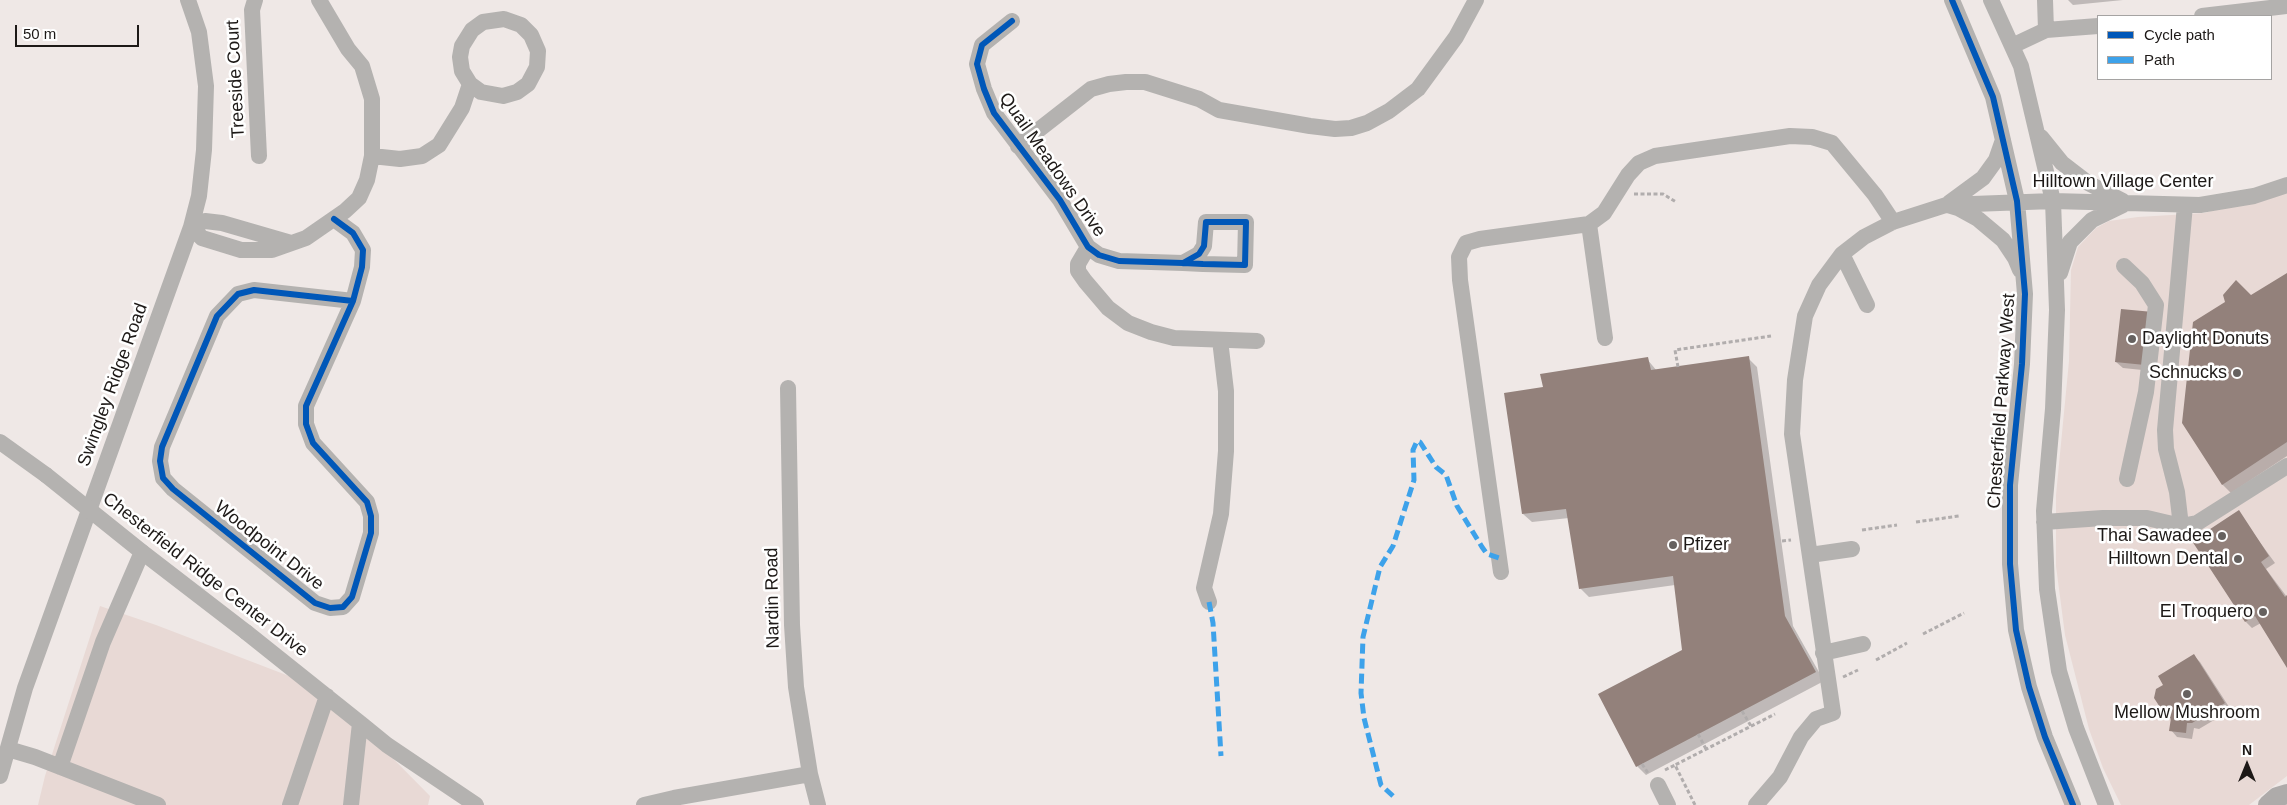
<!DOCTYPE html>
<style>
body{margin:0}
#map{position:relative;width:2287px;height:805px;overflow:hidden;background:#efe8e6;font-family:Helvetica,sans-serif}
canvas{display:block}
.legend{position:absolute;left:2097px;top:15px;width:175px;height:65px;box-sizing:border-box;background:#fff;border:1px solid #a5a3a2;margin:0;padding:6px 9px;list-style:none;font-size:15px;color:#1d1917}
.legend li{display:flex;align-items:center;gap:10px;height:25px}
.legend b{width:25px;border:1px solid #a5a3a2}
.north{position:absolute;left:2222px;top:740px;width:50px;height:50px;-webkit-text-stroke:4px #fff;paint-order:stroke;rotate:0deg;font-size:14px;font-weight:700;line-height:20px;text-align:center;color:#1d1917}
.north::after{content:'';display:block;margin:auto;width:18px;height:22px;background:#1d1917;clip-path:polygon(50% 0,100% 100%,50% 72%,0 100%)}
.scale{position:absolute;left:15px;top:25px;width:124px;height:22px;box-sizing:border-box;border:2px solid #1d1917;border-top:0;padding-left:6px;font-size:15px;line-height:18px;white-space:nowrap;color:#1d1917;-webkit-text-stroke:4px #fff;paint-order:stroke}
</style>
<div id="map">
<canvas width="2287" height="805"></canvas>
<ul class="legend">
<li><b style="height:6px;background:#0057b8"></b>Cycle path</li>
<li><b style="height:6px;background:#3da2ea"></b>Path</li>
</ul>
<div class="north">N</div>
<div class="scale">50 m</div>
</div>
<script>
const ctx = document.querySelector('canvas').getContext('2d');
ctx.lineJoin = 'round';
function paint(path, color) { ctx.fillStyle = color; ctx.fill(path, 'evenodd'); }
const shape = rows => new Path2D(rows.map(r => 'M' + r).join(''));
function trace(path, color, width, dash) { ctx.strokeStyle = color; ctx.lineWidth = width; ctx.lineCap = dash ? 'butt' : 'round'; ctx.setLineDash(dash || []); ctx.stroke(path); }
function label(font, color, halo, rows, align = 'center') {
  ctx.font = font + ' Helvetica,sans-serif'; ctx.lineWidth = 5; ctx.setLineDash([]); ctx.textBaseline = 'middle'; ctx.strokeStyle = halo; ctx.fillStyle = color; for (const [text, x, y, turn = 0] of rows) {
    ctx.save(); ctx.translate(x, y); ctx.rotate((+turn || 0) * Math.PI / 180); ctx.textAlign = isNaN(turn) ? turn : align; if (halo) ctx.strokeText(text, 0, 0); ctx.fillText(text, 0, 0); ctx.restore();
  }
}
const built = shape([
 [2287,191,2287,776,2249,805,2121,805,2103,768,2089,729,2065,635,2056,566,2056,495,2069,361,2071,270,2078,247,2096,228,2109,221,2138,217,2204,213],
 [100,606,156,625,289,676,351,716,430,796,428,805,38,805,45,776]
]);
const shadow = shape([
 [2068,0,2123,0,2073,5],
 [2287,274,2287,456,2231,493,2222,484,2251,297],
 [2154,330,2152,371,2123,368,2116,362],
 [1748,358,1757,367,1793,626,1824,681,1646,775,1637,766,1684,650,1675,585,1589,597,1580,588,1569,518,1532,522,1523,514,1545,388,1647,359,1657,371],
 [2238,512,2275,563,2266,569,2287,597,2287,665,2261,623,2252,628,2246,622],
 [2194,656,2200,662,2231,710,2199,729,2194,728,2192,739,2177,737,2171,730,2172,721,2168,717,2165,685]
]);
const building = shape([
 [2287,273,2287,442,2222,485,2182,423,2193,322,2225,302,2223,295,2236,280,2251,295],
 [2121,309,2153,312,2145,365,2115,362],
 [1749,356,1785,616,1816,672,1636,767,1598,694,1682,650,1673,576,1579,589,1566,509,1522,514,1504,393,1543,387,1540,374,1648,357,1651,370],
 [2239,510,2269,556,2261,562,2285,597,2287,595,2287,668,2255,616,2245,622,2192,541],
 [2194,654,2225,703,2192,723,2187,723,2186,733,2169,731,2171,718,2167,718,2154,698,2156,689,2163,685,2158,676]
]);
const path = shape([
 [1634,194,1663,194,1676,202],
 [1678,367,1675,350,1771,336],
 [1916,522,1959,516],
 [1862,530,1897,525],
 [1782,541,1791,540],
 [1923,634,1964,613],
 [1876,660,1907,643],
 [1843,677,1858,670],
 [1742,711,1751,726],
 [1698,734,1706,749],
 [1642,764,1648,773],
 [1665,770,1675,765],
 [1695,805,1675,765,1775,714]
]);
const minor = shape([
 [255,0,252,10,259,156],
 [1952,0,1993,97,2017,201,2025,294,2022,364,2010,485,2010,564,2016,630,2029,687,2045,737,2073,805],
 [1991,0,2021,66,2053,201,2057,310,2053,409,2044,511,2047,589,2059,671,2076,728,2106,805],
 [2045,0,2046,30],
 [2202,16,2287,6],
 [1012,21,982,45,977,64,984,89,994,113,1060,200,1088,247,1099,255,1119,261,1183,263,1203,264,1245,265,1246,222,1206,222,1204,246,1199,254,1183,263],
 [2012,46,2046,30,2098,26],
 [2041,137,2062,163,2088,183,2123,201],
 [1018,146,1091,89,1109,84,1126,82,1145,82,1199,99,1219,110,1310,126,1335,129,1351,128,1367,123,1389,111,1418,89,1456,37,1476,0],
 [372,156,400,159,422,156,439,145,462,108,470,84,462,71,460,57,462,46,472,30,483,22,504,19,521,25,531,35,538,51,537,67,528,84,517,92,503,96,481,92,470,84],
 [1949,203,1983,178,1996,160,2003,140],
 [1948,205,1958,208,1978,219,2003,240,2015,258,2020,270],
 [334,219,353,233,363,250,362,267,353,301,306,406,306,424,313,443,367,502,371,516,371,533,352,597,343,607,330,608,315,603,173,489,163,478,160,461,162,447,217,316,238,294,254,290,353,301],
 [291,243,222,223,205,221,191,227,202,238,241,250,272,250,306,238,345,211,359,198,367,180,372,156,372,99,362,66,348,49,319,0],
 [1088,247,1078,264,1078,271,1085,281,1108,308,1128,323,1151,332,1174,338,1257,341],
 [1842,254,1867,305],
 [2124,266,2142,283,2156,305,2146,392,2127,479],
 [2060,273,2070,242,2092,220,2123,205],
 [1605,338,1589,224,1604,213,1628,175,1639,163,1655,156,1790,136,1812,137,1832,143,1875,195,1893,222],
 [788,388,792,625,796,687,810,774,818,805],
 [0,442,46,475],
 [2044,522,2103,518,2147,518,2181,526,2197,523,2287,466],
 [2181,526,2177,492,2166,449,2165,430,2185,205],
 [1810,555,1852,549],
 [1501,572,1460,280,1459,257,1466,243,1480,239,1589,224],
 [1209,602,1204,588,1221,514,1226,451,1226,391,1220,340],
 [246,632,360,723,351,805],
 [1823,653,1863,644],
 [360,723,387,745,476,805],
 [8,749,35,757,158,805],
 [60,767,103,642,142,552],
 [0,776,25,688,191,227,199,196,204,150,206,86,199,32,188,0],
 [1658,785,1668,805],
 [290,805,327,696],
 [644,805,674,798,810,774],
 [1756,805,1780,777,1801,737,1816,719,1833,713,1792,434,1795,380,1805,316,1819,285,1842,254,1864,237,1893,222,1946,205,2053,201,2200,205,2254,196,2287,185]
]);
const major = shape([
 [2268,805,2277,797,2287,794]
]);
const minorBridge = shape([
 [46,475,142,552,246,632]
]);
const quiet = shape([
 [1209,602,1213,623,1221,756],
 [1393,796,1381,785,1364,718,1361,693,1363,637,1380,567,1393,546,1414,480,1413,450,1417,441,1420,442,1436,467,1446,475,1457,506,1482,547,1487,554,1499,558]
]);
const cycleway = shape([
 [1952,0,1993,97,2017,201,2025,294,2022,364,2010,485,2010,564,2016,630,2029,687,2045,737,2073,805],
 [1012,21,982,45,977,64,984,89,994,113,1060,200,1088,247,1099,255,1119,261,1183,263,1203,264,1245,265,1246,222,1206,222,1204,246,1199,254,1183,263],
 [334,219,353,233,363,250,362,267,353,301,306,406,306,424,313,443,367,502,371,516,371,533,352,597,343,607,330,608,315,603,173,489,163,478,160,461,162,447,217,316,238,294,254,290,353,301]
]);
const markers = [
 [2132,339,5,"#66615f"],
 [2237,373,5,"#66615f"],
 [2222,536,5,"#66615f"],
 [1673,545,5,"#66615f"],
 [2238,559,5,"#66615f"],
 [2263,612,5,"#66615f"],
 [2187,694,5,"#66615f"]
];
const streetNames = [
 ["Treeside Court",236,79,-93],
 ["Quail Meadows Drive",1052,165,55],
 ["Hilltown Village Center",2123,182],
 ["Swingley Ridge Road",113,385,-70],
 ["Chesterfield Parkway West",2002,401,-86],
 ["Woodpoint Drive",269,546,38],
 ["Chesterfield Ridge Center Drive",205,575,38],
 ["Nardin Road",773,598,-91]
];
const poiNames = [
 ["Daylight Donuts",2142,339,"left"],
 ["Schnucks",2227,373],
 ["Thai Sawadee",2212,536],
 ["Pfizer",1683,545,"left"],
 ["Hilltown Dental",2228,559],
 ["El Troquero",2253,612],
 ["Mellow Mushroom",2187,713,"center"]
];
paint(built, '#e8d9d5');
paint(shadow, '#0003');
paint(building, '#93817b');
trace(path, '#b1adad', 3, [4, 2.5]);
trace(minor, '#b4b2b0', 16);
trace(major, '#aeabaa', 20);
trace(minorBridge, '#b4b2b0', 16);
trace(quiet, '#3da2ea', 5, [10, 5]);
trace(cycleway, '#0057b8', 6);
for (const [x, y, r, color] of markers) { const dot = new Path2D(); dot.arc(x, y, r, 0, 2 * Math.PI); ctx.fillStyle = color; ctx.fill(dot); trace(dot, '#fff', 2); }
label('18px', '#1d1917', '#fff', streetNames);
label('18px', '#1d1917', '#fff', poiNames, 'right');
</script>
